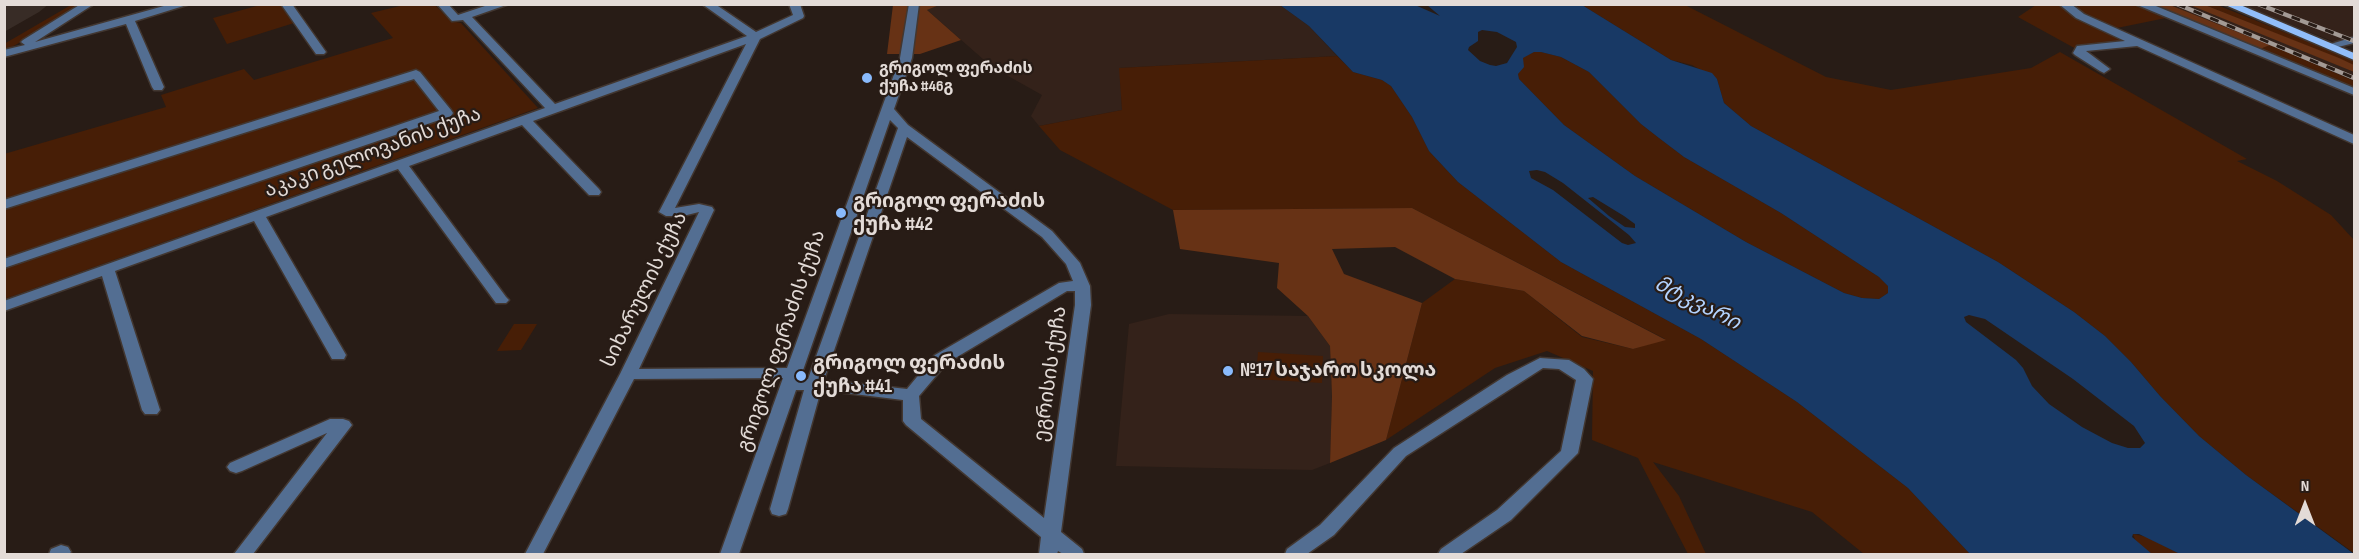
<!DOCTYPE html>
<meta charset="utf-8">
<style>
body{margin:0}
#map{position:relative;width:2359px;height:559px;overflow:hidden;background:#281c16;font-family:"Sofia Sans Condensed",sans-serif}
canvas{display:block}
.frame{position:absolute;inset:0;border:6px solid #e3dbd7;pointer-events:none}
.north{position:absolute;left:2275px;top:475px;width:60px;height:60px;-webkit-text-stroke:4px #281c16;paint-order:stroke;rotate:0deg;font-size:16px;font-weight:700;line-height:24px;text-align:center;color:#e3dbd7}
.north::after{content:'';display:block;margin:auto;width:21px;height:27px;background:#e3dbd7;clip-path:polygon(50% 0,100% 100%,50% 72%,0 100%)}
</style>
<div id="map">
<canvas width="2359" height="559"></canvas>
<div class="frame"></div>
<div class="north">N</div>
</div>
<script>
const ctx = document.querySelector('canvas').getContext('2d');
ctx.lineJoin = 'round';
function paint(path, color) { ctx.fillStyle = color; ctx.fill(path, 'evenodd'); }
const shape = rows => new Path2D(rows.map(r => 'M' + r).join(''));
function trace(path, color, width, dash) { ctx.strokeStyle = color; ctx.lineWidth = width; ctx.lineCap = dash ? 'butt' : 'round'; ctx.setLineDash(dash || []); ctx.stroke(path); }
function label(font, color, halo, rows, align = 'center') {
  ctx.font = font + ' "Sofia Sans Condensed","Noto Sans Georgian",sans-serif'; ctx.lineWidth = 4.5; ctx.setLineDash([]); ctx.textBaseline = 'middle'; ctx.strokeStyle = halo; ctx.fillStyle = color; for (const [text, x, y, turn = 0] of rows) {
    ctx.save(); ctx.translate(x, y); ctx.rotate((+turn || 0) * Math.PI / 180); ctx.textAlign = isNaN(turn) ? turn : align; if (halo) ctx.strokeText(text, 0, 0); ctx.fillText(text, 0, 0); ctx.restore();
  }
}
const built = shape([
 [939,4,1280,5,1309,26,1337,56,1120,68,1122,110,1039,126,1031,116,1042,95,992,67,927,10],
 [2170,5,2190,5,2269,36,2354,72,2354,81],
 [2242,5,2354,5,2354,38,2337,43],
 [1169,314,1308,316,1330,346,1332,396,1330,463,1312,470,1116,466,1129,324]
]);
const green = shape([
 [264,4,280,5,294,23,227,44,213,18],
 [71,5,84,5,5,51,4,44],
 [404,5,435,5,451,21,461,23,538,108,5,299,4,154,166,107,161,95,244,69,254,80,393,38,371,13],
 [1582,5,1685,5,1826,77,1891,90,2031,68,2060,52,2247,159,2237,161,2277,181,2331,215,2354,240,2354,553,2246,475,2199,436,2160,396,2131,362,2105,336,2074,312,1998,262,1751,126,1724,103,1717,79,1692,65,1671,60],
 [2036,5,2058,5,2074,17,2136,44,2078,50,2018,17],
 [2071,5,2135,5,2166,18,2112,29,2084,16],
 [2205,5,2217,5,2354,60,2354,65],
 [2270,45,2354,81,2354,90,2255,51],
 [1534,52,1541,52,1561,57,1589,72,1641,124,1659,138,1684,157,1781,213,1879,277,1888,286,1888,293,1879,299,1862,298,1844,293,1746,242,1635,176,1564,125,1519,79,1518,74,1522,58],
 [1337,56,1353,72,1382,80,1391,86,1412,117,1429,151,1458,182,1561,262,1701,339,1797,402,1908,488,1970,554,1864,554,1812,512,1653,462,1679,496,1706,554,1688,554,1638,458,1592,440,1593,371,1547,351,1495,368,1386,440,1422,303,1455,279,1524,291,1582,337,1633,349,1665,339,1412,208,1173,210,1060,150,1039,126,1122,110,1119,68],
 [514,324,537,324,521,350,497,351],
 [1258,352,1323,356,1322,383,1256,379],
 [2133,534,2147,537,2180,554,2152,554,2136,542]
]);
const forest = shape([
 [893,5,939,5,927,10,961,40,920,54,887,54],
 [2145,5,2170,5,2270,45,2255,51],
 [2190,5,2205,5,2339,58,2354,65,2354,72],
 [1412,208,1666,340,1633,349,1582,336,1524,291,1455,279,1395,247,1332,249,1344,274,1422,303,1386,440,1330,463,1332,396,1330,346,1308,316,1277,288,1279,263,1180,249,1173,210]
]);
const water = shape([
 [1280,5,1415,5,1440,16,1427,5,1582,5,1671,60,1712,73,1717,79,1724,103,1751,126,1998,262,2074,312,2105,336,2131,362,2160,396,2199,436,2246,475,2354,554,2180,554,2139,534,2133,534,2132,537,2152,554,1970,554,1908,488,1797,402,1701,339,1561,262,1458,182,1429,151,1412,117,1391,86,1382,80,1353,72,1309,26],
 [1482,30,1497,32,1516,42,1517,47,1507,63,1496,66,1490,65,1480,61,1468,50,1469,47,1478,41,1478,32],
 [1534,52,1541,52,1561,57,1589,72,1641,124,1659,138,1684,157,1781,213,1879,277,1888,286,1888,293,1879,299,1862,298,1844,293,1746,242,1635,176,1564,125,1519,79,1518,74,1524,67,1523,58],
 [1537,170,1545,172,1563,183,1629,235,1636,243,1628,245,1622,243,1553,190,1531,178,1529,171],
 [1593,197,1624,216,1635,224,1635,228,1625,227,1609,216,1588,198],
 [1969,315,1985,319,2073,379,2134,426,2145,443,2140,448,2128,448,2112,443,2082,427,2049,404,2032,386,2023,368,2016,360,1966,322,1964,317]
]);
const minor = shape([
 [81,4,94,4,35,42,171,4,190,4,135,21,164,87,162,90,154,90,152,87,126,24,4,57,4,50,25,45,21,42,23,40,81,4],
 [281,4,292,4,326,52,324,54,316,54,281,4],
 [437,4,448,4,458,15,491,4,509,4,472,17,555,104,747,36,702,4,715,4,756,32,793,15,789,4,800,4,804,16,803,18,760,39,675,208,699,204,712,207,714,210,639,369,787,368,900,58,909,4,919,4,912,58,894,109,908,125,1052,231,1080,263,1090,286,1091,305,1061,532,1082,549,1084,554,1063,554,1058,551,1057,554,1039,554,1041,537,906,425,903,421,903,400,821,390,788,509,786,514,779,516,772,514,770,509,804,390,796,390,739,554,720,554,783,378,634,379,543,554,525,554,620,374,699,212,683,216,666,216,659,212,746,44,533,121,599,189,601,192,599,195,589,195,522,125,409,166,506,297,509,300,506,303,496,303,398,169,266,217,346,355,344,359,332,359,254,221,115,271,160,410,157,414,145,414,142,410,102,276,4,311,4,301,545,108,463,20,452,21,437,4],
 [890,120,898,128,808,379,800,379,890,120],
 [907,137,1042,237,1066,264,1073,281,1059,283,935,355,907,389,824,380,907,137],
 [1067,291,1075,291,1075,305,1044,518,921,419,919,396,947,363,1067,291],
 [2059,4,2071,4,2084,14,2354,135,2354,144,2137,46,2086,51,2110,69,2104,73,2100,71,2075,55,2073,53,2077,46,2125,41,2076,18,2059,4],
 [2135,4,2151,4,2354,88,2354,95,2135,4],
 [2354,37,2354,43,2330,49,2324,46,2354,37],
 [416,70,420,72,451,110,453,113,451,116,4,268,4,259,439,111,414,79,4,209,4,200,416,70],
 [1540,358,1569,360,1584,369,1593,379,1578,453,1511,520,1461,554,1438,554,1441,549,1497,510,1561,451,1576,380,1559,369,1543,368,1406,456,1334,535,1307,554,1285,554,1287,549,1320,525,1394,448,1507,375,1540,358],
 [330,419,343,419,349,421,352,425,253,554,234,554,327,433,242,471,236,473,230,471,227,467,230,463,330,419],
 [61,545,68,547,71,552,69,554,49,554,51,549,61,545]
]);
const major = shape([
 [2223,4,2238,4,2354,53,2354,60,2223,4]
]);
const rail = shape([
 [2177,4,2354,78],
 [2258,4,2354,41]
]);
const shadedWall = shape([
 [4,4,49,4,39,12,4,32]
]);
const markers = [
 [867,78,6,"#89bafc"],
 [841,213,6,"#89bafc"],
 [1228,371,6,"#89bafc"],
 [801,376,6,"#89bafc"]
];
const farPoinames = [
 ["გრიგოლ ფერაძის",879,69],
 ["ქუჩა #46გ",879,87]
];
const streetNames = [
 ["აკაკი გელოვანის ქუჩა",373,153,-20],
 ["სიხარულის ქუჩა",645,290,-64],
 ["გრიგოლ ფერაძის ქუჩა",782,341,-71],
 ["ეგრისის ქუჩა",1051,374,-82]
];
const poiNames = [
 ["გრიგოლ ფერაძის",853,202],
 ["ქუჩა #42",853,225],
 ["გრიგოლ ფერაძის",813,364],
 ["ქუჩა #41",813,387],
 ["№17 საჯარო სკოლა",1240,371]
];
const waterNames = [
 ["მტკვარი",1697,304,27]
];
paint(built, '#34221a');
paint(green, '#471e06');
paint(forest, '#673215');
paint(water, '#183965');
trace(minor, '#423731', 3);
trace(major, '#423731', 3);
paint(minor, '#536e92');
paint(major, '#91befa');
trace(rail, '#a39a95', 4.5);
trace(rail, '#281c16', 3, [9]);
paint(shadedWall, '#382c26');
for (const [x, y, r, color] of markers) { const dot = new Path2D(); dot.arc(x, y, r, 0, 2 * Math.PI); ctx.fillStyle = color; ctx.fill(dot); trace(dot, '#281c16', 2); }
label('bold 16px', '#e3dbd7', '#281c16', farPoinames, 'left');
label('20px', '#e3dbd7', '#281c16', streetNames);
label('bold 20px', '#e3dbd7', '#281c16', poiNames, 'left');
label('italic 21px', '#b3d3ff', '#281c16', waterNames);
</script>
